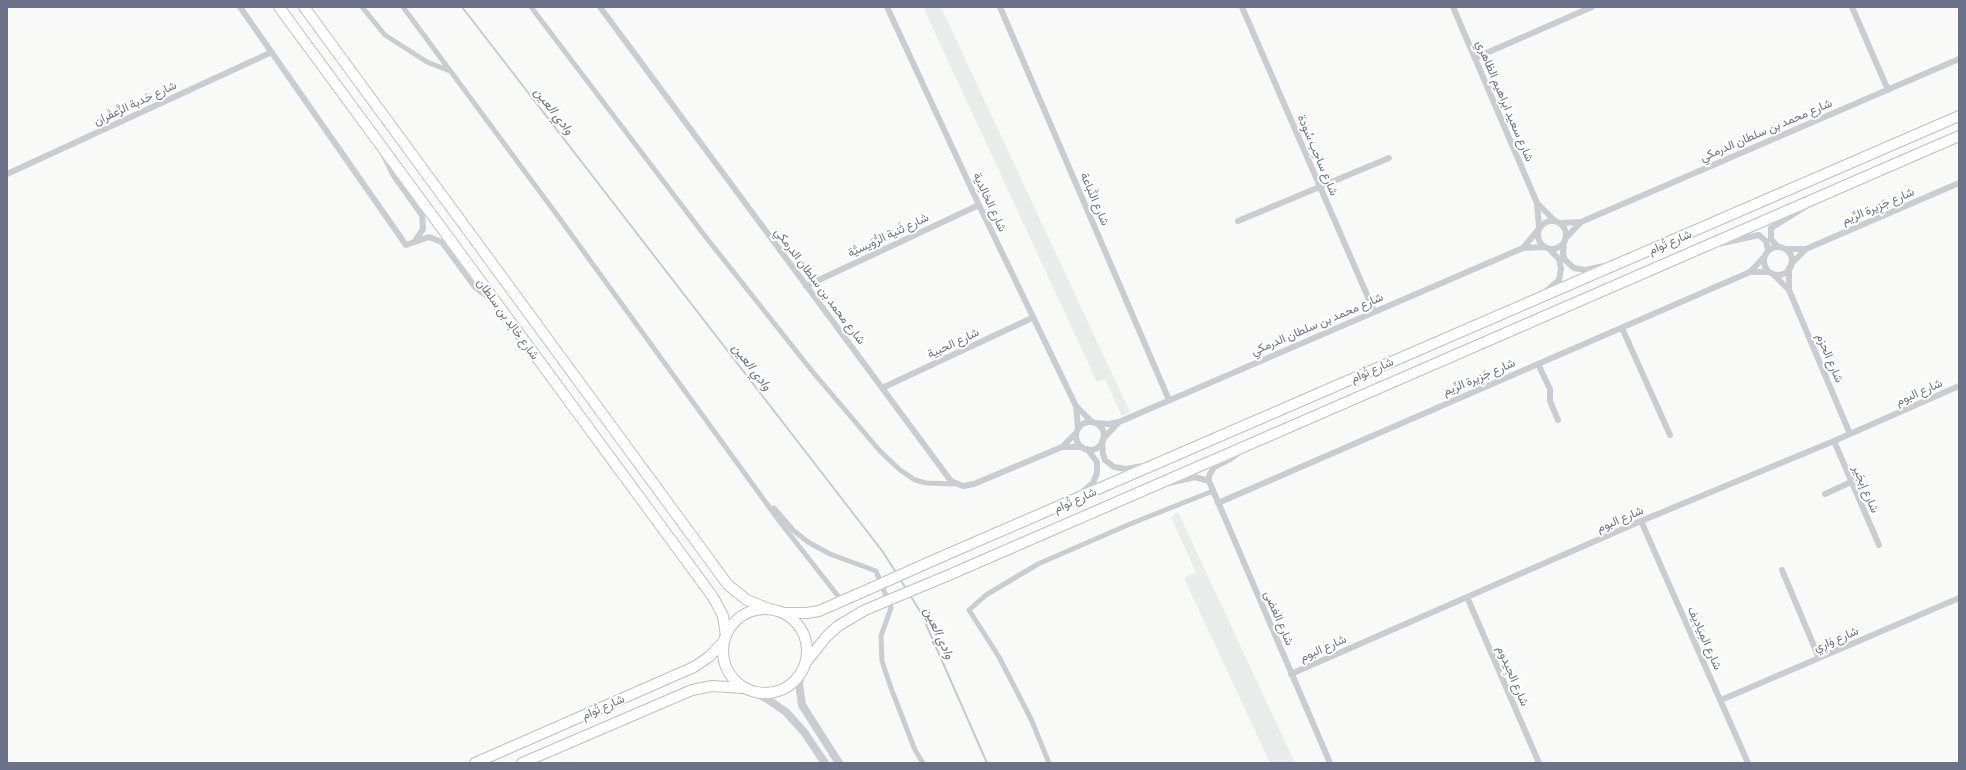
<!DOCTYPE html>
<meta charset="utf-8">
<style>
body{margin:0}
#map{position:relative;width:1966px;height:770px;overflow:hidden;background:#f9faf8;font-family:Commissioner,sans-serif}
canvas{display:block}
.frame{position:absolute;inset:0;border:8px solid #697289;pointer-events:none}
</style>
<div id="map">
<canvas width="1966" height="770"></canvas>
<div class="frame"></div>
</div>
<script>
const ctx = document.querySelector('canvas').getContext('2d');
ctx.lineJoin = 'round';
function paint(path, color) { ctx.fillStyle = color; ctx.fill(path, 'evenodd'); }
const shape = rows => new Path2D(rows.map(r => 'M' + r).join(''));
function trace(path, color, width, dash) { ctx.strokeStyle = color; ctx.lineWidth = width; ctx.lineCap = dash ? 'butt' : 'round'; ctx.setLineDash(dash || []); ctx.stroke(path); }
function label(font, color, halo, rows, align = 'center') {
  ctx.font = font + ' Commissioner,Vazirmatn,sans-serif'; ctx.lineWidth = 4; ctx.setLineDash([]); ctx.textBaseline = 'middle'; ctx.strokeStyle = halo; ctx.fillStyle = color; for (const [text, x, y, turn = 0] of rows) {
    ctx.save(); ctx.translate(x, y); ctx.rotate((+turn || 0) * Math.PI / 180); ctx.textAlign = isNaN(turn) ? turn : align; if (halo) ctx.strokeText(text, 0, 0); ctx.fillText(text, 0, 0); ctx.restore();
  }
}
const built = shape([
 [923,7,941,7,1130,412,1122,416,1105,379,1097,382],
 [1178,512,1295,763,1270,763,1184,578,1196,572,1171,517]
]);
const stream = shape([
 [462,7,883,552,897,574],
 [900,579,906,589],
 [910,595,921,613,987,763]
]);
const pedestrian = shape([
 [362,7,385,35,427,62,450,71],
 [403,7,560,219,780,522,842,601],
 [531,7,705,236,812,371,880,451,900,470,915,480,926,483,954,484],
 [774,508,794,531,808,542,830,554,876,571,891,608,881,636,882,661,891,688,915,750,923,763],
 [1049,763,1031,719,999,657,969,610,986,595,1038,564,1130,524,1213,491]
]);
const minor = shape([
 [240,7,406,245,429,237,442,242,475,287,491,299],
 [600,7,951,481,963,486,974,484,1062,447,1076,433],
 [887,7,979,205,1076,406,1078,428],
 [1000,7,1169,400],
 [1242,7,1374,311],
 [1453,7,1537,203,1539,227],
 [1852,7,1888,90],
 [1475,58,1592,7],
 [382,152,394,176,422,215,423,229,415,241],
 [7,174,272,52],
 [1538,204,1555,221],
 '1538 235a14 14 0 1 1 28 0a14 14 0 1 1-28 0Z',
 [1238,221,1389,158],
 [1560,223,1581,222,1959,59],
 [1565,239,1580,223],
 [1564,242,1563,254,1565,260,1574,268,1585,270,1604,266],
 [1718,244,1759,235,1766,241,1768,250],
 [1777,246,1771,239,1771,228,1805,207],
 '1764 261a14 14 0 1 1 28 0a14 14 0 1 1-28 0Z',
 [1523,248,1538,230],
 [1786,249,1806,249],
 [1791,264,1806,249,1959,183],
 [1789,268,1789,290,1850,434],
 [1750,272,1769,272],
 [1773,274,1789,290],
 [806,286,979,205],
 [1545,292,1559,280,1561,269,1559,259,1549,249],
 [1622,328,1670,435],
 [1538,364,1550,389,1550,401,1558,420],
 [882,388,1032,318],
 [1076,406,1092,422],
 '1076 436a14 14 0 1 1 28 0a14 14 0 1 1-28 0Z',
 [1096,423,1108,424,1119,422,1523,248,1545,247],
 [1103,439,1118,423],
 [1834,441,1879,545],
 [1102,442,1103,454,1105,460,1114,467,1126,469,1143,466],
 [1062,447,1082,447],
 [1238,453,1230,459,1214,467,1209,476,1209,481,1330,763],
 [1169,483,1195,477,1209,481],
 [1081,493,1093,483,1097,473,1097,462,1087,449],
 [1825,494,1851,482],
 [1218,503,1750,272,1764,257],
 [1641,521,1748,763],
 [1782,570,1819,658],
 [1467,597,1539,763],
 [1291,674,1641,521,1834,441,1959,386],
 [1721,700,1959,598]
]);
const tertiary = shape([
 [801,674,799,684,802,705,839,763],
 [753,692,766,698,786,712,804,732,825,763]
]);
const primary = shape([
 [279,7,713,597,723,616,726,636],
 [304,7,728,585,747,600,769,609],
 [941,557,1959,116],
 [949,575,1959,136],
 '723 651a42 42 0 1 1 84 0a42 42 0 1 1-84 0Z',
 [784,613,807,613,819,611,858,594],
 [807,661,826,637,838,626,865,610],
 [475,763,694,667,710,656,724,641],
 [522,763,692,690,712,686,743,688]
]);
const primaryBridge = shape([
 [858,594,941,557],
 [865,610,949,575]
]);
const streetNames = [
 ["شارع سعيد ابراهيم الظاهري",1505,101,67],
 ["شارع حَدبة الزَّعفَران",135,103,-25],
 ["شارع محمد بن سلطان الدرمكي",1766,130,-23],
 ["شارع ساحِب سُودة",1318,155,67],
 ["شارع النَّباعة",1095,199,67],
 ["شارع الخالِدية",990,202,65],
 ["شارع جَزِيرة الرِّيم",1878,206,-23],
 ["شارع ثَنية الرُّوَيسيَّة",888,235,-25],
 ["شارع تُوام",1670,242,-23],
 ["شارع محمد بن سلطان الدرمكي",820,286,53],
 ["شارع خالِد بن سلطان",508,319,54],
 ["شارع محمد بن سلطان الدرمكي",1317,324,-23],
 ["شارع الحبية",953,343,-25],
 ["شارع الحزم",1830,358,67],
 ["شارع تُوام",1372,370,-24],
 ["شارع جَزِيرة الرِّيم",1479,377,-23],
 ["شارع البوم",1919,392,-24],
 ["شارع إبجَير",1866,489,67],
 ["شارع تُوام",1075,500,-24],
 ["شارع البوم",1620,519,-23],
 ["شارع الغضى",1279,618,67],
 ["شارع المِيَادِيف",1705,638,66],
 ["شارع وَارِي",1836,639,-23],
 ["شارع البوم",1323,648,-24],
 ["شارع الجِيدوم",1513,676,67],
 ["شارع تُوام",603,707,-24]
];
const waterNames = [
 ["وادي العين",554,111,52],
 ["وادي العين",752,367,52],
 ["وادي العين",939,633,65]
];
paint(built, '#eaebeb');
trace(stream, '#c5cad1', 2);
trace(primary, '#bdbfc4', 12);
trace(pedestrian, '#cbccd1', 5);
trace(minor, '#cbccd1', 6);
trace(tertiary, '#cbccd1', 8);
trace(primary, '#fff', 10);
trace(primaryBridge, '#bdbfc4', 12, []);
trace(primaryBridge, '#fff', 10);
label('12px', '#697289', '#fff', streetNames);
label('italic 13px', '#657383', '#fff', waterNames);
</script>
